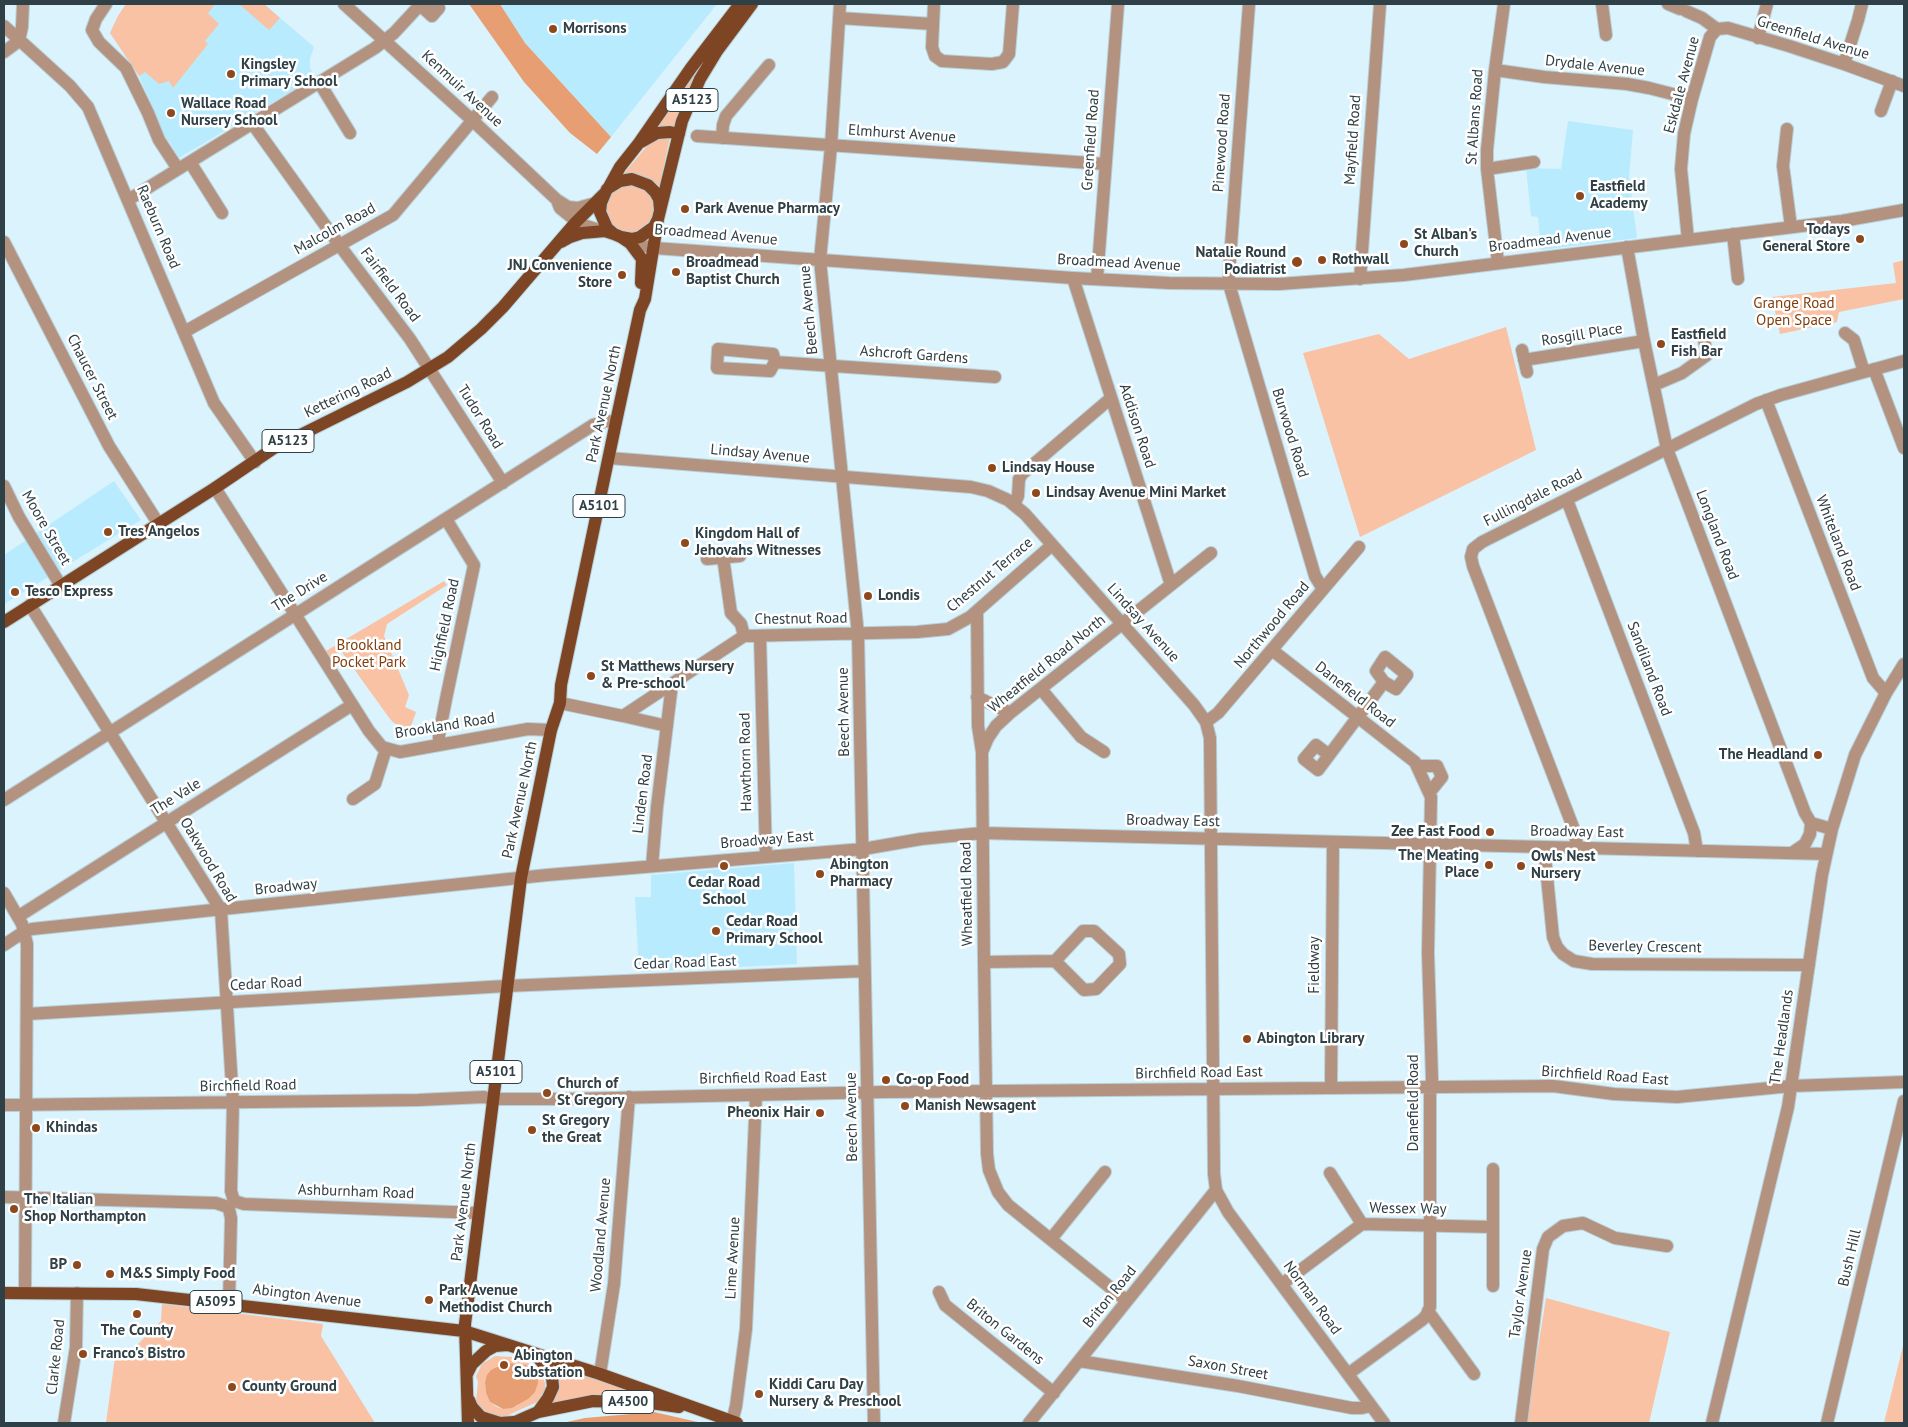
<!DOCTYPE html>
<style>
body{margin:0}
#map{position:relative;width:1908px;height:1427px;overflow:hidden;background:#daf3fc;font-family:"PT Sans",sans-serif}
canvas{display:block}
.frame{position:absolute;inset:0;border:5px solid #2f4046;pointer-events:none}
</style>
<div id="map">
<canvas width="1908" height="1427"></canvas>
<div class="frame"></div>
</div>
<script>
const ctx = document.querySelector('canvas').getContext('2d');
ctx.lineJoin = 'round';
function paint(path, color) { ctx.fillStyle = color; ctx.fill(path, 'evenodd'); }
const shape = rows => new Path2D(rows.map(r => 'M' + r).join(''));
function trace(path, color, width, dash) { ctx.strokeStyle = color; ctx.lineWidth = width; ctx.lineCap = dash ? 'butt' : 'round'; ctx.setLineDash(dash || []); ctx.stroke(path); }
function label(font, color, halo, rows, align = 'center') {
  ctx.font = font + ' "PT Sans",sans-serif'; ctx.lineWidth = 5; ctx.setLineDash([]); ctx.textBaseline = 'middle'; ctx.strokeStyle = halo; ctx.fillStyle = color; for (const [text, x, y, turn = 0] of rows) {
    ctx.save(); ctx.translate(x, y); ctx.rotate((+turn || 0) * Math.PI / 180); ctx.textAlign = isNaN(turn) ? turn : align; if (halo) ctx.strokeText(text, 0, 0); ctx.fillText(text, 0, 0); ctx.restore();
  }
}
const built = shape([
 [126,4,264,4,314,47,310,59,310,68,315,77,179,158,170,143,165,138,139,76,110,33,118,16],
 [500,4,717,4,611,137,525,43],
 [1568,121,1633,130,1629,177,1637,238,1541,250,1538,217,1531,216,1526,168,1561,169],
 [114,481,141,520,4,604,4,555],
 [794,863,797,964,639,972,635,897,651,897,651,875]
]);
const green = shape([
 [126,4,215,4,208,13,219,24,205,41,208,44,173,88,169,81,159,84,145,72,139,76,110,33,118,16],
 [239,4,264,4,280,18,269,30],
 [695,69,699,72,673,129,656,129],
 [670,137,659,189,643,176,637,174,625,175,625,172,653,139],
 '606 209a24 24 0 1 1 48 0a24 24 0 1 1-48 0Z',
 [1904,260,1904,299,1839,312,1837,322,1780,334,1772,297,1896,283,1893,263],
 [1506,327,1536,450,1360,537,1303,353,1379,334,1409,359],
 [444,581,447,585,387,624,384,636,409,695,405,707,416,712,410,729,394,723,390,719,341,651,325,660,321,654],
 [1546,1298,1670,1332,1649,1423,1526,1423],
 [162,1304,323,1324,321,1336,375,1423,106,1423,116,1350,131,1351,161,1321],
 [1904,1342,1904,1423,1884,1423],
 [495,1356,513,1357,524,1361,539,1369,545,1383,545,1390,537,1402,502,1418,486,1413,482,1410,476,1401,478,1382,476,1376,482,1364],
 [485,1383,519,1405,503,1409,497,1407,490,1402,486,1393],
 [550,1364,632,1391,630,1397,551,1405,557,1393]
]);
const forest = shape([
 [469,4,500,4,525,43,611,137,597,154,570,133,524,82],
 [506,1363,526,1365,537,1376,538,1383,535,1392,528,1399,512,1408,503,1409,490,1402,486,1393,485,1383,487,1375,491,1370],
 [654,1412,702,1423,562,1423,585,1418]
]);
const minor = shape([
 [106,4,96,19,92,30,99,42,126,68,148,113,159,140,178,169],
 [344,4,472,120,557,200,568,207,578,208,592,204],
 [419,4,432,16,439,8,434,4],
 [840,4,831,146,820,260,858,634,874,1423],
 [934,4,932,47,935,56,942,61,992,64,1003,62,1009,54,1013,4],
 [1249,4,1229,272,1229,284,1315,576,1323,589],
 [1602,4,1606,35],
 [1668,4,1680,9],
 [1686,11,1702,18,1717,29,1728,28,1789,46,1844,64,1904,86],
 [839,18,933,24],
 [4,26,70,86,88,107,214,403,255,462],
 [1758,38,1767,4],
 [4,52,19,41,22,27,23,4],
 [1844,64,1858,20,1862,4],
 [1495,70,1544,77,1627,84,1649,88,1692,99],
 [319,82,350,133],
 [1881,111,1892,81],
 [252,123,340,246,410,339,503,483],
 [1787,129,1783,166,1791,227],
 [697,136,1105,164],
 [722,138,723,125,726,116,769,65],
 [190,162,222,213],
 [1487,169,1534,162],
 [128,200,375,48,394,33,420,5],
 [558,203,560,208,580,224,602,231],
 [1733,234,1738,279],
 [1688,240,1681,169,1684,134,1692,99,1710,37,1717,29],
 [4,242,109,446,158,523],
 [630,243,654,248,1073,278,1169,283,1279,284,1404,275,1842,221,1904,210],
 [1627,247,1644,341,1667,449,1805,813,1811,823,1832,829],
 [1498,263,1487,169,1487,150,1495,70,1504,4],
 [1073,278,1171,585],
 [1097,279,1118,4],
 [1360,279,1380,4],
 [184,332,393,215,492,97],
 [1845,333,1854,340,1864,372],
 [1522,350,1527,372],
 [1524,360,1644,341],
 [775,362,773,354,718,349,717,368,770,371,775,362,995,377],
 [1874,369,1904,448],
 [1654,385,1682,373,1707,355,1703,335],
 [1766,400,1873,678,1886,693],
 [609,458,971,487,988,491,1008,500,1025,514,1194,705,1206,722,1210,738,1214,1174,1216,1190,1228,1212,1384,1423],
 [4,486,19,517,61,586],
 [215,488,369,731,382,747,400,752,528,729,551,730],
 [1567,500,1694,833,1697,851],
 [1014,505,1018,496,1019,479,1022,474,1111,398],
 [723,557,731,613,741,624,744,636],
 [707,559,740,556],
 [30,605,221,910,233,1103,231,1191,234,1201,244,1204,478,1213],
 [977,611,978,726,982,752,984,962,987,1154,989,1170,998,1192,1008,1205,1127,1301],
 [760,636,766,857],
 [1272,650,1415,762,1431,797,1428,953,1432,1079,1430,1096,1430,1307,1426,1316,1422,1320,1348,1374],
 [1041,689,1081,737,1104,752],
 [977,697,1010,713],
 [560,703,623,716,744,636,917,632,948,629,970,617,1052,545],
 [623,716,667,726],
 [1206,722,1218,713,1359,547],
 [439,745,439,735,446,699,474,565,446,519],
 [982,752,988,738,996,726,1010,713,1211,553],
 [1329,755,1316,745,1304,759,1318,770,1384,682,1376,671,1385,657,1407,675,1396,689,1384,682],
 [1417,766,1437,766,1442,777,1430,792],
 [353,799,375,784,386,749],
 [4,800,593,425,606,421,616,422],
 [1544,847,1553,937,1557,947,1563,954,1574,961,1592,964,1809,965],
 [1578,848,1573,827,1473,566,1471,557,1473,549,1482,542,1756,404,1781,395,1904,361],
 [1792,853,1805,844,1810,834,1811,823],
 [652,866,657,807,672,684],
 [4,893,22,924,27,944,25,1293],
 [19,916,352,705],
 [4,945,25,931,32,929,547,875,863,849,921,839,982,833,1826,854],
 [984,962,1055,961,1083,931,1094,931,1119,954,1120,964,1096,989,1084,990,1055,961],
 [27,1014,506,986,865,971],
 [1331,1088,1333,842],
 [4,1105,418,1100,484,1097,492,1099,567,1099,884,1092,1553,1086,1614,1094,1677,1097,1791,1086,1904,1082],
 [1330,1173,1362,1224],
 [4,1197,216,1203,225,1206,229,1209,231,1218,229,1304],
 [1051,1239,1105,1172],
 [1282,1284,1362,1224,1493,1227],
 [1493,1286,1493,1169],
 [939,1292,945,1305,1054,1393],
 [1428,1311,1474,1374],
 [1079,1361,1238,1386,1352,1408,1362,1408,1371,1406],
 [600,1374,614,1284,629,1097],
 [732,1422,736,1406,746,1329,756,1095],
 [64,1423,76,1347,77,1293],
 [1029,1423,1216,1190],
 [1521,1423,1543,1249,1548,1237,1563,1226,1583,1223,1615,1238,1667,1246],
 [1712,1423,1788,1107,1822,875,1832,829,1855,755,1886,693,1904,664],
 [1827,1423,1904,1101]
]);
const major = shape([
 [641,142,657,133,670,132,679,134],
 [609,187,620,167,639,143,691,68,740,4],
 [660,210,659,199,655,192,648,185,632,179,620,181,607,189,601,203,600,212,607,228,614,234,621,237,632,239,640,237,654,227,658,219,682,121,700,79,717,51,752,4],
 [621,237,630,243,642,259,641,283],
 [561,242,570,237,582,233,605,231,614,234],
 [4,622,215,488,274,448,407,382,448,357,481,329,503,307,576,222,604,194],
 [4,1293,136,1294,464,1331,600,1374,737,1423],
 [534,1353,548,1369,552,1377,553,1387,548,1398,538,1412],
 [467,1374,472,1364,486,1351,495,1346,507,1345],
 [469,1400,472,1407,481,1417,500,1423,514,1422],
 [468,1423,465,1324,521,878,551,730,560,703,561,685,616,422,640,310,645,299,658,219],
 [513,1423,538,1412,593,1401,651,1403,679,1407]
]);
const markers = [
 [553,29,5,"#8d491d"],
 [231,74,5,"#8d491d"],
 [171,113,5,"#8d491d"],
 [1580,196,5,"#8d491d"],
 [685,209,5,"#8d491d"],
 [1860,239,5,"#8d491d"],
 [1404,244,5,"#8d491d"],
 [1322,260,5,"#8d491d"],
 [1297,262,6,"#8d491d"],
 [676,272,5,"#8d491d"],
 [622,275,5,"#8d491d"],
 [1661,344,5,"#8d491d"],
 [992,468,5,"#8d491d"],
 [1036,493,5,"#8d491d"],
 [108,532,5,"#8d491d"],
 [685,543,5,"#8d491d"],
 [15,592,5,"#8d491d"],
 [868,596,5,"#8d491d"],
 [591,676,5,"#8d491d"],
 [1818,755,5,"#8d491d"],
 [1490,832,5,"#8d491d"],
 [1489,865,5,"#8d491d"],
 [724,866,5,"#8d491d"],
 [1521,866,5,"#8d491d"],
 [820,874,5,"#8d491d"],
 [716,931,5,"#8d491d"],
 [1247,1039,5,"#8d491d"],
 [886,1080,5,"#8d491d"],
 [547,1093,5,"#8d491d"],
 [905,1106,5,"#8d491d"],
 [820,1113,5,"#8d491d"],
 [36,1128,5,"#8d491d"],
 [532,1130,5,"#8d491d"],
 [14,1209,5,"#8d491d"],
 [77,1265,5,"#8d491d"],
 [110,1274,5,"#8d491d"],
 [429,1300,5,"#8d491d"],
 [137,1314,5,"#8d491d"],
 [83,1354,5,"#8d491d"],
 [504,1365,5,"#8d491d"],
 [232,1387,5,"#8d491d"],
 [759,1394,5,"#8d491d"]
];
const shields = [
 [692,100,52],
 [288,441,52],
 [599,506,52],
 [496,1072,52],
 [216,1302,52],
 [628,1402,52]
];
const shieldNames = [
 ["A5123",692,100],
 ["A5123",288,441],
 ["A5101",599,506],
 ["A5101",496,1072],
 ["A5095",216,1302],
 ["A4500",628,1402]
];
const poiNames = [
 ["Morrisons",563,29],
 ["Kingsley",241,65],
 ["Primary School",241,82],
 ["Wallace Road",181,104],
 ["Nursery School",181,121],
 ["Eastfield",1590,187],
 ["Academy",1590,204],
 ["Park Avenue Pharmacy",695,209],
 ["Todays",1850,230,"right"],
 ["General Store",1850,247,"right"],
 ["St Alban's",1414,235],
 ["Church",1414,252],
 ["Natalie Round",1286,253,"right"],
 ["Podiatrist",1286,270,"right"],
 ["Rothwall",1332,260],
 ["Broadmead",686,263],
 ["Baptist Church",686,280],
 ["JNJ Convenience",612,266,"right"],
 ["Store",612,283,"right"],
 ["Eastfield",1671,335],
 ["Fish Bar",1671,352],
 ["Lindsay House",1002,468],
 ["Lindsay Avenue Mini Market",1046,493],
 ["Tres Angelos",118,532],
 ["Kingdom Hall of",695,534],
 ["Jehovahs Witnesses",695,551],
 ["Tesco Express",25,592],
 ["Londis",878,596],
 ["St Matthews Nursery",601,667],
 ["& Pre-school",601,684],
 ["The Headland",1808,755,"right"],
 ["Zee Fast Food",1480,832,"right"],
 ["The Meating",1479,856,"right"],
 ["Place",1479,873,"right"],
 ["Owls Nest",1531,857],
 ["Nursery",1531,874],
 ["Abington",830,865],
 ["Pharmacy",830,882],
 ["Cedar Road",724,883,"center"],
 ["School",724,900,"center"],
 ["Cedar Road",726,922],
 ["Primary School",726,939],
 ["Abington Library",1257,1039],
 ["Co-op Food",896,1080],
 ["Church of",557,1084],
 ["St Gregory",557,1101],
 ["Manish Newsagent",915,1106],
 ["Pheonix Hair",810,1113,"right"],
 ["St Gregory",542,1121],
 ["the Great",542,1138],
 ["Khindas",46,1128],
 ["The Italian",24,1200],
 ["Shop Northampton",24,1217],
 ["BP",67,1265,"right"],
 ["M&S Simply Food",120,1274],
 ["Park Avenue",439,1291],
 ["Methodist Church",439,1308],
 ["The County",137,1331,"center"],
 ["Franco's Bistro",93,1354],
 ["Abington",514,1356],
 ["Substation",514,1373],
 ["Kiddi Caru Day",769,1385],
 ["Nursery & Preschool",769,1402],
 ["County Ground",242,1387]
];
const streetNames = [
 ["Greenfield Avenue",1813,38,17],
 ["Drydale Avenue",1595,66,6],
 ["Eskdale Avenue",1682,85,-75],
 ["Kenmuir Avenue",462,89,43],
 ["St Albans Road",1475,117,-86],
 ["Elmhurst Avenue",902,134,4],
 ["Greenfield Road",1091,140,-86],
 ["Mayfield Road",1353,140,-86],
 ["Pinewood Road",1222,143,-86],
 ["Raeburn Road",158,227,67],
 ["Malcolm Road",335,229,-29],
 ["Broadmead Avenue",716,235,5],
 ["Broadmead Avenue",1550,240,-7],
 ["Broadmead Avenue",1119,263,3],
 ["Fairfield Road",390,285,53],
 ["Beech Avenue",809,310,-95],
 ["Rosgill Place",1582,335,-9],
 ["Ashcroft Gardens",914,355,4],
 ["Chaucer Street",92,377,63],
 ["Kettering Road",348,393,-26],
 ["Park Avenue North",604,404,-78],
 ["Tudor Road",480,417,58],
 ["Addison Road",1137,426,72],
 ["Burwood Road",1290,433,73],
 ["Lindsay Avenue",760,454,5],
 ["Fullingdale Road",1533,498,-27],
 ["Moore Street",46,528,60],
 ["Longland Road",1717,535,69],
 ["Whiteland Road",1838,543,69],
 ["Chestnut Terrace",990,575,-40],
 ["The Drive",300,592,-32],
 ["Chestnut Road",801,619,-1],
 ["Lindsay Avenue",1143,623,48],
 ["Highfield Road",445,625,-78],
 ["Northwood Road",1272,625,-50],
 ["Wheatfield Road North",1047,664,-39],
 ["Sandiland Road",1649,669,69],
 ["Danefield Road",1355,695,38],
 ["Beech Avenue",844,712,-91],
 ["Brookland Road",445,726,-9],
 ["Hawthorn Road",746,762,-91],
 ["Linden Road",643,794,-83],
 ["The Vale",176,797,-32],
 ["Park Avenue North",520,800,-78],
 ["Broadway East",1173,821,1],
 ["Broadway East",1577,832,1],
 ["Broadway East",767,840,-5],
 ["Oakwood Road",208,860,59],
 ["Broadway",286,887,-6],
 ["Wheatfield Road",967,894,-91],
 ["Beverley Crescent",1645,947,1],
 ["Cedar Road East",685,963,-2],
 ["Fieldway",1315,965,-90],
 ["Cedar Road",266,984,-3],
 ["The Headlands",1782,1037,-82],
 ["Birchfield Road East",1199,1073,-1],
 ["Birchfield Road East",1605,1076,4],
 ["Birchfield Road East",763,1078,-1],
 ["Birchfield Road",248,1086,-1],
 ["Danefield Road",1414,1103,-90],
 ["Beech Avenue",852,1117,-91],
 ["Ashburnham Road",356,1192,2],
 ["Park Avenue North",464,1202,-83],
 ["Wessex Way",1408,1209,1],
 ["Woodland Avenue",601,1235,-85],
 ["Lime Avenue",733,1258,-87],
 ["Bush Hill",1850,1258,-77],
 ["Taylor Avenue",1521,1294,-82],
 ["Abington Avenue",307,1296,7],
 ["Briton Road",1110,1297,-51],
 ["Norman Road",1312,1298,54],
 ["Briton Gardens",1005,1332,39],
 ["Clarke Road",56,1357,-84],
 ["Saxon Street",1228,1368,10]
];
const parkNames = [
 ["Grange Road",1794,304],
 ["Open Space",1794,321],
 ["Brookland",369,646],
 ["Pocket Park",369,663]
];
paint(built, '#b9ebfe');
paint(green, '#f9c2a4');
paint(forest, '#e89e73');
trace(minor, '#b8cfd8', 14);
trace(major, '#b8cfd8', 14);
trace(minor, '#b39280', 12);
trace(major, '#7d4523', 12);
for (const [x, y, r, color] of markers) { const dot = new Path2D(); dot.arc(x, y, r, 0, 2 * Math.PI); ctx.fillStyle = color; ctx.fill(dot); trace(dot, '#fff', 2); }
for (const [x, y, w] of shields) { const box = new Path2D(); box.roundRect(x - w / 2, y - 11.5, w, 23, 4); ctx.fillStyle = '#fff'; ctx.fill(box); trace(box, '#2f4046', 1); }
label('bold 14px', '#2f4046', null, shieldNames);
label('bold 15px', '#2f4046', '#fff', poiNames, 'left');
label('15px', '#2f4046', '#fff', streetNames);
label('15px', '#803e0d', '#fff', parkNames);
</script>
